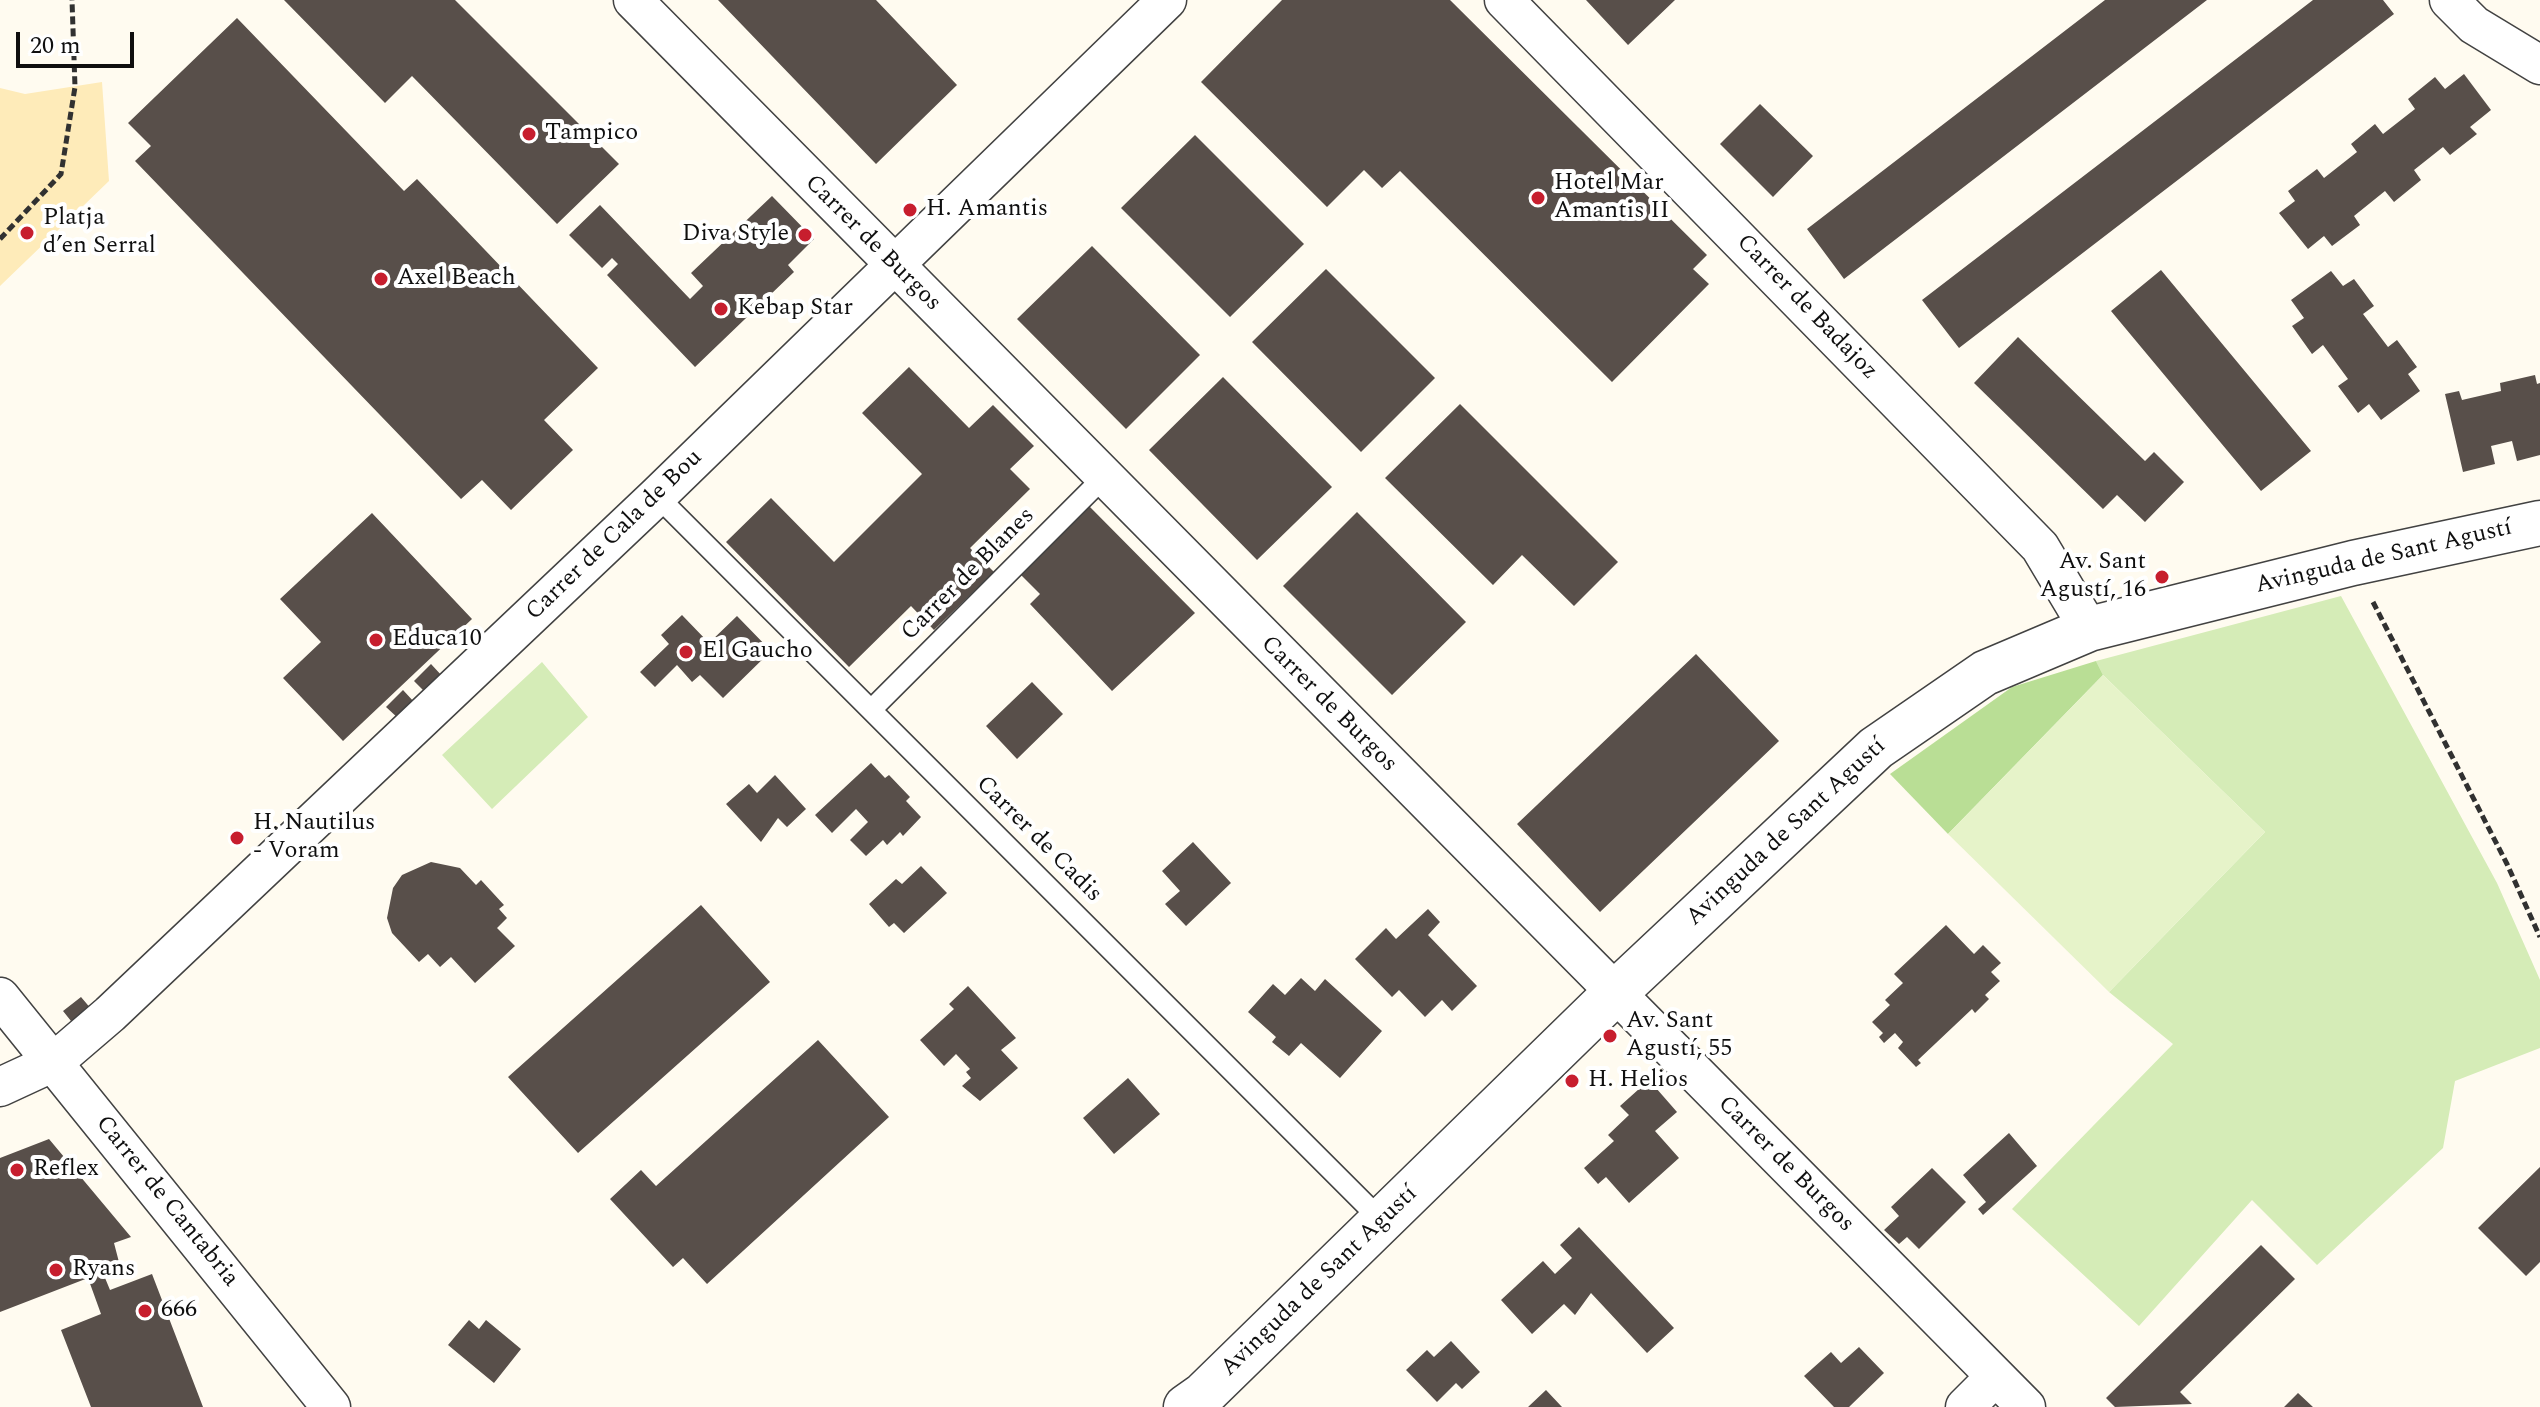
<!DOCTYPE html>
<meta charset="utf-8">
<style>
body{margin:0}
#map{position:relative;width:2540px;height:1407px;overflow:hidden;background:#fffbf0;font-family:Spectral,serif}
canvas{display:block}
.scale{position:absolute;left:16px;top:32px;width:118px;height:36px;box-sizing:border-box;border:4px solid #0f0f0f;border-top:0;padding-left:10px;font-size:24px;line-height:28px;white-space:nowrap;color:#0f0f0f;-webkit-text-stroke:6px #fff;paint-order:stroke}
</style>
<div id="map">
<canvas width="2540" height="1407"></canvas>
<div class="scale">20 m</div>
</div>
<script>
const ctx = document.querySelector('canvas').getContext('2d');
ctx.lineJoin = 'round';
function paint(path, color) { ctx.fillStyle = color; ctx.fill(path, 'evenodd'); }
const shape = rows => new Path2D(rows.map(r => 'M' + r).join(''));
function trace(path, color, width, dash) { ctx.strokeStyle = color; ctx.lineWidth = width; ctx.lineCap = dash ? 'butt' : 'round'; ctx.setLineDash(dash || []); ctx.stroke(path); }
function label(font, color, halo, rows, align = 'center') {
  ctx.font = font + ' Spectral,serif'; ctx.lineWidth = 8; ctx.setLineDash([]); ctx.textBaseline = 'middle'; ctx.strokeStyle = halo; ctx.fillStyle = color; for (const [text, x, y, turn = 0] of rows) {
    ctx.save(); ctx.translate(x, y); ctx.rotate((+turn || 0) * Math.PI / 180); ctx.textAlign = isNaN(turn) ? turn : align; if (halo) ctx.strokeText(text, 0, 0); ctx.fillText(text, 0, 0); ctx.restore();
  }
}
const green = shape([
 [2341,596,2497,883,2540,980,2540,1048,2455,1081,2443,1148,2317,1265,2252,1200,2139,1326,2012,1209,2173,1044,2109,992,2265,832,2103,675,2096,661],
 [542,662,588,717,492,809,442,755]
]);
const forest = shape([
 [2096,661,2103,675,1948,834,1890,774,2012,687]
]);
const sand = shape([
 [102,82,109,181,0,286,0,88,25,94]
]);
const pitch = shape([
 [2103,675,2265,832,2109,992,1948,834]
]);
const building = shape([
 [284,0,455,0,619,164,557,224,412,76,385,103],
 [718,0,876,0,957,85,876,164],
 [1282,0,1450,0,1707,255,1693,269,1709,284,1612,382,1400,171,1382,188,1364,170,1327,207,1201,82],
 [1586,0,1675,0,1628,45],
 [2105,0,2207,0,1844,279,1807,229],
 [2313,0,2383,0,2394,14,1959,348,1922,300],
 [237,18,404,191,417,179,598,368,544,420,573,450,511,510,482,480,461,499,135,161,151,146,128,123],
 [2464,74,2491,110,2470,127,2477,134,2450,155,2443,147,2414,170,2421,180,2394,202,2385,191,2354,216,2360,225,2332,246,2324,236,2308,249,2279,213,2295,201,2288,191,2317,169,2324,178,2357,152,2351,144,2375,124,2383,134,2415,109,2408,99,2435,77,2445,89],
 [1760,104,1813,156,1773,197,1720,144],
 [1195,135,1304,244,1230,317,1121,208],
 [772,196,814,239,788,265,794,272,695,367,607,275,618,264,612,258,602,268,569,235,600,205,690,299,703,286,691,273],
 [1092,246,1200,355,1126,429,1017,319],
 [1326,269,1435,378,1361,452,1252,342],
 [2161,270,2311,451,2261,491,2111,311],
 [2331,271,2343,286,2354,279,2374,306,2363,314,2388,347,2397,340,2417,367,2408,374,2420,391,2381,420,2369,404,2358,413,2338,386,2348,379,2323,345,2312,354,2292,326,2304,318,2291,300],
 [2018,337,2145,461,2154,452,2184,482,2145,522,2117,495,2103,509,1974,383],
 [909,367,969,428,993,405,1034,446,1010,469,1030,489,970,548,994,572,934,630,911,606,849,667,726,542,771,498,834,562,922,474,862,413],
 [2535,375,2537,384,2540,383,2540,455,2517,461,2512,441,2491,446,2495,464,2463,472,2445,394,2459,391,2462,400,2501,391,2500,383],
 [1223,377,1332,487,1257,560,1149,450],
 [1460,404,1618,562,1574,606,1522,555,1493,585,1385,478],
 [1089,506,1195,613,1112,691,1030,604,1040,594,1018,572],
 [1357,512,1466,622,1392,695,1283,586],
 [372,513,472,619,343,741,283,678,321,642,280,599],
 [682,615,709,643,737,616,771,651,723,698,700,675,692,682,677,665,655,687,640,672,669,644,661,635],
 [1696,654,1779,741,1600,912,1517,824],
 [431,664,443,677,426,693,414,681],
 [1032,682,1063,714,1017,759,986,726],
 [403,690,415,703,399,719,386,707],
 [871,763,885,778,889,775,910,797,906,801,921,817,903,836,900,832,887,845,883,840,866,856,850,840,868,822,856,809,832,833,815,815],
 [775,775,806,809,787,827,778,818,761,842,726,804,749,784,757,793],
 [1193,842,1231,883,1186,926,1165,904,1180,891,1162,871],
 [431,862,460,868,476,885,481,880,504,905,499,909,507,918,497,928,515,946,475,983,451,957,440,967,428,954,419,962,392,933,387,918,393,888,402,875],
 [921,866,947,893,904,933,894,923,889,927,869,904,896,879,902,884],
 [701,905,770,982,578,1153,508,1077],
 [1428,909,1440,922,1428,935,1477,986,1452,1011,1442,1000,1425,1017,1399,990,1392,997,1355,959,1386,928,1396,939],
 [1946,925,1974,954,1983,945,2001,963,1991,972,2000,981,1985,995,1989,999,1975,1013,1972,1009,1918,1060,1921,1063,1916,1067,1898,1048,1903,1042,1895,1033,1884,1043,1879,1037,1883,1033,1872,1022,1890,1005,1885,1000,1903,983,1894,974],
 [1301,978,1315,991,1325,979,1382,1031,1340,1078,1301,1043,1289,1056,1272,1042,1276,1037,1248,1012,1273,984,1285,995],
 [968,986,1016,1038,1001,1050,1018,1068,980,1101,962,1086,971,1078,966,1072,970,1069,956,1054,944,1066,920,1040,954,1009,949,1004],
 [81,997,92,1010,75,1026,63,1011],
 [818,1040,889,1117,707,1284,683,1258,673,1267,610,1199,641,1170,656,1186],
 [1128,1078,1160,1114,1114,1154,1083,1118],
 [1649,1080,1677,1112,1655,1131,1679,1158,1629,1203,1606,1177,1598,1184,1584,1168,1614,1141,1608,1135,1629,1115,1620,1106],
 [2009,1133,2037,1166,1983,1215,1978,1209,1986,1202,1963,1175],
 [49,1139,131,1237,114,1243,120,1266,103,1273,110,1290,152,1274,203,1407,91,1407,61,1330,101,1314,88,1278,0,1312,0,1158],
 [2540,1167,2540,1262,2526,1276,2478,1228],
 [1932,1168,1966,1202,1919,1249,1907,1237,1899,1244,1884,1230,1899,1216,1891,1207],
 [1579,1227,1674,1328,1647,1353,1591,1293,1575,1315,1564,1304,1532,1334,1501,1300,1543,1261,1555,1274,1572,1258,1560,1245],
 [2261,1245,2295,1279,2180,1392,2192,1404,2115,1407,2106,1398],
 [469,1320,479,1329,486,1320,521,1349,494,1383,448,1345],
 [1451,1341,1480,1372,1462,1389,1456,1383,1437,1402,1406,1370,1427,1350,1434,1357],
 [1859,1347,1884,1373,1849,1407,1834,1407,1804,1376,1831,1352,1841,1363],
 [1546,1390,1562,1407,1528,1407],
 [2298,1393,2313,1407,2284,1407]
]);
const path = shape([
 [0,239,61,174,75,87,72,0],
 [2373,602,2507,864,2540,937]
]);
const service = shape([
 [657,496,1382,1221],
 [871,710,1103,478]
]);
const minor = shape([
 [633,0,2026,1407],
 [1504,0,2040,547,2089,629],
 [2449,0,2474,25,2540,65],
 [0,997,331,1407],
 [0,1087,54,1062,110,1014,657,496,1167,0],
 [1965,1407,1995,1377]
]);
const tertiary = shape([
 [1186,1407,1203,1395,1615,993,1876,748,1985,673,2089,629,2353,563,2540,523]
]);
const markers = [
 [529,134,8,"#c71e2e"],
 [1538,198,8,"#c71e2e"],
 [910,210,8,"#c71e2e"],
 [27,233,8,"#c71e2e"],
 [805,235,8,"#c71e2e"],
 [381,279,8,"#c71e2e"],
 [721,309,8,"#c71e2e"],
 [2162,577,8,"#c71e2e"],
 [376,640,8,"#c71e2e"],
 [686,652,8,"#c71e2e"],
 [237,838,8,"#c71e2e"],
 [1610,1036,8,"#c71e2e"],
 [1572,1081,8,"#c71e2e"],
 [17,1170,8,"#c71e2e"],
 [56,1270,8,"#c71e2e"],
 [145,1311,8,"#c71e2e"]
];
const poiNames = [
 ["Tampico",545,134],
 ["Hotel Mar",1554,184],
 ["Amantis II",1554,212],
 ["H. Amantis",926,210],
 ["Platja",43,219],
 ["d’en Serral",43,247],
 ["Diva Style",789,235,"right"],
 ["Axel Beach",397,279],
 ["Kebap Star",737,309],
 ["Av. Sant",2146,563,"right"],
 ["Agustí, 16",2146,591,"right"],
 ["Educa10",392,640],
 ["El Gaucho",702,652],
 ["H. Nautilus",253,824],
 ["- Voram",253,852],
 ["Av. Sant",1626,1022],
 ["Agustí, 55",1626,1050],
 ["H. Helios",1588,1081],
 ["Reflex",33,1170],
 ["Ryans",72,1270],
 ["666",161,1311]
];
const streetNames = [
 ["Carrer de Burgos",872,244,45],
 ["Carrer de Badajoz",1806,308,46],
 ["Carrer de Cala de Bou",615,536,-44],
 ["Avinguda de Sant Agustí",2384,558,-13],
 ["Carrer de Blanes",969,575,-45],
 ["Carrer de Burgos",1328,705,45],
 ["Avinguda de Sant Agustí",1787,833,-43],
 ["Carrer de Cadis",1038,840,45],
 ["Carrer de Burgos",1785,1165,45],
 ["Carrer de Cantabria",166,1202,51],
 ["Avinguda de Sant Agustí",1320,1282,-44]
];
paint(green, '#d5ecb7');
paint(forest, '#b9de95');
paint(sand, '#feebb9');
paint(pitch, '#e6f3c9');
paint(building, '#584f4a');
trace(service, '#424242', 23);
trace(minor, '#424242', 41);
trace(tertiary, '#424242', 47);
trace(path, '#313131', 5, [8, 4]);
trace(service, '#fff', 20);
trace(minor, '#fff', 38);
trace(tertiary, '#fff', 44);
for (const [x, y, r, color] of markers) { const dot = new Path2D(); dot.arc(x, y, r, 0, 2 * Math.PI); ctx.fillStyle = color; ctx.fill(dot); trace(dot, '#fff', 3); }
label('24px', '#0f0f0f', '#fff', poiNames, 'left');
label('24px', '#0f0f0f', '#fff', streetNames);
</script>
